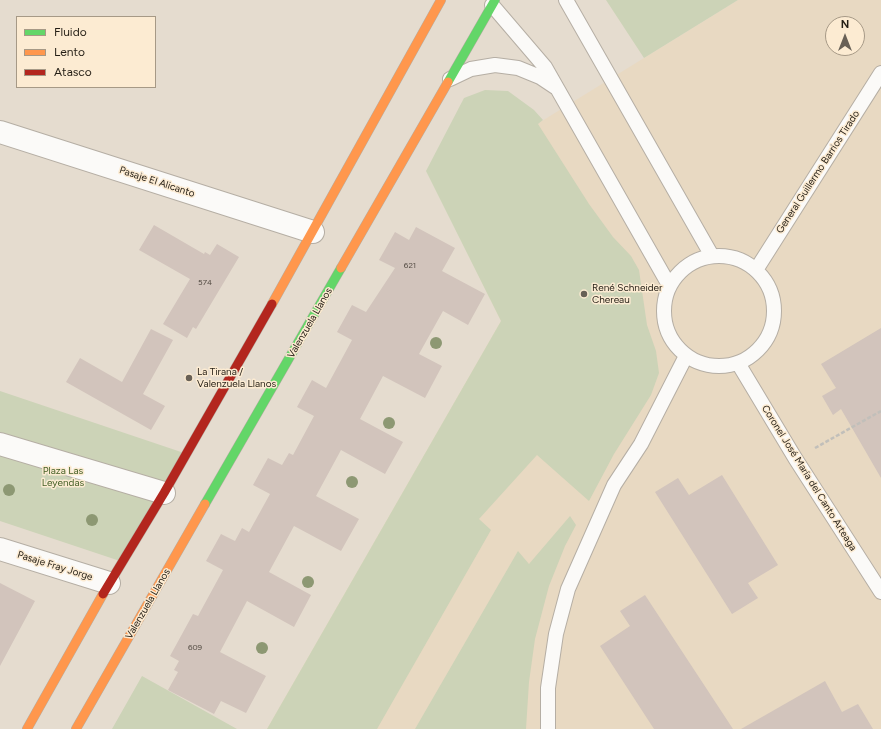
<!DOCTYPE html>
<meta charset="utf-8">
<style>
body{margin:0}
#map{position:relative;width:881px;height:729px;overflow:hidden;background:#e5dccf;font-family:Figtree,sans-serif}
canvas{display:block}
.legend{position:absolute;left:16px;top:16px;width:140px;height:72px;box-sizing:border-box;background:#fcebd2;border:1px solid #a69986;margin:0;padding:5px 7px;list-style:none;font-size:12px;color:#241e15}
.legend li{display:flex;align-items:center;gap:8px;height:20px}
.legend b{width:20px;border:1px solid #a69986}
.north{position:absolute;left:825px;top:16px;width:40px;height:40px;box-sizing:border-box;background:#fcebd2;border:1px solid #a69986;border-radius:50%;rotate:0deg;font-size:11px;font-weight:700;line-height:16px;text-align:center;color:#241e15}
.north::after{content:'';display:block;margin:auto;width:14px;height:18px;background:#686056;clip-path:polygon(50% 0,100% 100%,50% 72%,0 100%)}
</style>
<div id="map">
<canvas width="881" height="729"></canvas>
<ul class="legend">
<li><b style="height:5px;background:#63d668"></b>Fluido</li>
<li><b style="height:5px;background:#ff974d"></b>Lento</li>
<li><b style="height:5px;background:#b3261e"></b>Atasco</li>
</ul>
<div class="north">N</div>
</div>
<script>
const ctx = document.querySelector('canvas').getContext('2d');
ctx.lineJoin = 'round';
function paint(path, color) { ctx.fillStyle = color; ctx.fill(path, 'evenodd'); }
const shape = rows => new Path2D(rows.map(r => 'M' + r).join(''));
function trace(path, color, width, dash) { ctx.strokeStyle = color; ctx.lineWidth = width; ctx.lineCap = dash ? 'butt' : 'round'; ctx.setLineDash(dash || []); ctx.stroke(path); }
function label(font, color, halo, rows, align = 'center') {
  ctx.font = font + ' Figtree,sans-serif'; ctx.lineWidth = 3; ctx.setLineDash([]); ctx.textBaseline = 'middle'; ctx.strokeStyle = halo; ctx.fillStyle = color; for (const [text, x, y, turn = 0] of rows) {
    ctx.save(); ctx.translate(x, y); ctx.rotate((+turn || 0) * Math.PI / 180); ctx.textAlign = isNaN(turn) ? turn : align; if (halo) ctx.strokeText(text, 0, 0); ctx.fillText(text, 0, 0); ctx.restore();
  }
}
const built = shape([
 [738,0,881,0,881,729,267,729,501,321,435,187],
 [833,24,857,24,857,48,833,48]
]);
const green = shape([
 [606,0,738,0,644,58],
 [485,90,508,91,534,110,543,120,538,124,589,204,613,237,631,256,639,270,647,325,656,351,659,373,651,395,614,454,589,501,537,455,479,519,491,530,377,729,267,729,501,321,426,171,464,98],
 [0,391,187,454,123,562,0,521],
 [570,516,576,525,565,546,549,586,535,639,529,682,526,729,415,729,518,551,529,564],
 [142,676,237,729,112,729]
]);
const building = shape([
 [154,225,204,254,205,252,210,255,217,244,239,257,196,329,193,327,187,338,163,324,190,279,139,250],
 [416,227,455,248,442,271,485,294,468,325,443,311,419,354,442,366,425,398,383,376,360,419,403,442,385,474,341,450,316,496,359,519,341,551,294,526,269,572,311,595,294,627,247,601,220,652,266,676,246,713,221,701,214,714,168,690,178,672,174,670,179,661,170,656,193,614,198,616,223,570,206,561,221,534,235,541,242,528,249,532,270,494,253,485,268,458,282,465,289,453,293,455,314,416,297,407,312,380,326,388,352,340,337,332,352,305,366,312,395,268,379,260,395,232,409,240],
 [881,328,881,478,841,409,833,415,822,396,836,388,821,364],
 [151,329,173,340,143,394,165,406,151,430,66,382,80,358,122,382],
 [722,475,778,565,748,583,758,598,732,614,655,492,678,478,689,495],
 [0,583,35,601,0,666],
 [645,595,733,729,654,729,600,646,630,626,620,611],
 [825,681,842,712,858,704,873,729,741,729]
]);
const path = shape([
 [815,448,881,411]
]);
const lane = shape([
 [566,0,712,256],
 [492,5,545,67,669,285],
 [450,79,471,69,495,65,518,68,540,77,555,87],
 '664 311a55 55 0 1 1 110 0a55 55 0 1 1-110 0Z',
 [756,270,881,73],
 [738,363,795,458,881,592],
 [548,729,548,688,556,634,568,589,614,485,641,444,686,356]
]);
const street = shape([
 [0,132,313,232],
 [0,444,164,493],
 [0,549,109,583]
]);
const fast = shape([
 [448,82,495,0],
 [205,504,341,268]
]);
const slow = shape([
 [341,268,448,82],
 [272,304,441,0],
 [27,729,103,594],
 [76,729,205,504]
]);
const jam = shape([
 [103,594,164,493,272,304]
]);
const trees = [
 [436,343],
 [389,423],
 [352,482],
 [9,490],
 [92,520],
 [308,582],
 [262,648]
];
const markers = [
 [584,294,4,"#686056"],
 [189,378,4,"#686056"]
];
const numberNames = [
 ["621",410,266],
 ["574",205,283],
 ["609",195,648]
];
const streetNames = [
 ["General Guillermo Barrios Tirado",818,172,-57],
 ["Pasaje El Alicanto",157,182,18],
 ["Valenzuela Llanos",310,323,-60],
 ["Coronel José María del Canto Arteaga",809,478,58],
 ["Pasaje Fray Jorge",55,566,17],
 ["Valenzuela Llanos",148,604,-60]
];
const poiNames = [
 ["René Schneider",592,288],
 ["Chereau",592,300],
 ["La Tirana /",197,372],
 ["Valenzuela Llanos",197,384]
];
const parkNames = [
 ["Plaza Las",63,471],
 ["Leyendas",63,483]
];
paint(built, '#e8d9c2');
paint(green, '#ccd3b7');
paint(building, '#d2c4bc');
trace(lane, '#b5aea4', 16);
trace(street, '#b5aea4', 24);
trace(fast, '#b5aea4', 10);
trace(slow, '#b5aea4', 10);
trace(jam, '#b5aea4', 10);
trace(path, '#c1bfba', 2.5, [4, 2]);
trace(lane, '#fbfaf8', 14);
trace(street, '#fbfaf8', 22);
trace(fast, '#63d668', 9);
trace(slow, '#ff974d', 9);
trace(jam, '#b3261e', 9);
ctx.fillStyle = '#8d9873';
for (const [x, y] of trees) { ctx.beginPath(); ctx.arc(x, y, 6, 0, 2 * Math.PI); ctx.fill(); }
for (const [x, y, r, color] of markers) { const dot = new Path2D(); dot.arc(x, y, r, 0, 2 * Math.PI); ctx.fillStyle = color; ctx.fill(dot); trace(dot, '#fcebd2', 1.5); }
label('8px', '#524a42', null, numberNames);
label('10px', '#241e15', '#fcebd2', streetNames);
label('10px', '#241e15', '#fcebd2', poiNames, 'left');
label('10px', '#456127', '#fcebd2', parkNames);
</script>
